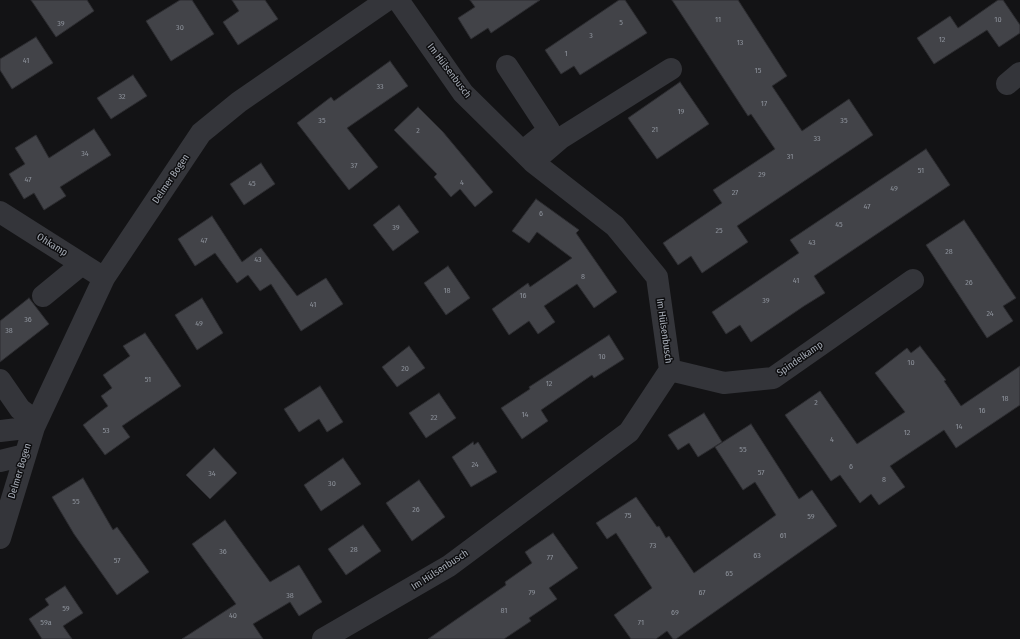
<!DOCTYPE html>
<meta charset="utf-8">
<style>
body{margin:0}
canvas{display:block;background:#131315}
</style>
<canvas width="1020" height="639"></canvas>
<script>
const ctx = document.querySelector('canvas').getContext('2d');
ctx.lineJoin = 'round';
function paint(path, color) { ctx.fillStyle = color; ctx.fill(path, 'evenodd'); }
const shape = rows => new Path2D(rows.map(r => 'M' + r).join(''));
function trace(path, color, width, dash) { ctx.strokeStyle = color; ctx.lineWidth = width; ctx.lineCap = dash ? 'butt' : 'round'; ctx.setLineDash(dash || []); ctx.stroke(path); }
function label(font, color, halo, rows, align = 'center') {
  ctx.font = font + ' "Fira Sans Condensed",sans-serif'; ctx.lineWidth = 3; ctx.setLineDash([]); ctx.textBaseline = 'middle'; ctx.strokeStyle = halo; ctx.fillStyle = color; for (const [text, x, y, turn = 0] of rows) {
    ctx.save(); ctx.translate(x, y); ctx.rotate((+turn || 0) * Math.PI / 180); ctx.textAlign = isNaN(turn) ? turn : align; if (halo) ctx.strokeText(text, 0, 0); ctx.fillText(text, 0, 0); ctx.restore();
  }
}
const building = shape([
 [31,0,87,0,94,11,56,37,31,0],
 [180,0,192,0,214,34,171,61,146,21,180,0],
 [232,0,265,0,278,19,238,45,223,22,239,11,232,0],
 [470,0,540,0,491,33,488,28,471,39,458,18,475,7,470,0],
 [619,0,625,0,647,33,580,75,574,66,561,74,545,50,619,0],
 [672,0,738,0,787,76,772,86,802,131,849,99,873,135,737,226,748,242,702,273,691,256,678,265,663,243,722,203,713,190,775,149,751,114,748,116,672,0],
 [998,0,1003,0,1020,25,1020,33,999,47,987,30,934,64,917,38,950,16,958,28,998,0],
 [36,37,53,63,12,89,0,70,0,59,36,37],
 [390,61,408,86,347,128,378,167,349,190,297,123,331,97,334,101,390,61],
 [133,75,147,96,111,119,97,98,133,75],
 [680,82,709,124,657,159,628,118,680,82],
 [418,107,443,132,493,192,475,207,460,189,451,197,434,177,437,174,394,130,418,107],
 [94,129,111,155,60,187,66,196,44,210,34,193,24,199,9,174,25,164,15,148,36,135,49,158,94,129],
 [926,149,950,185,814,276,825,293,804,306,751,342,740,325,726,334,712,312,799,253,790,240,926,149],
 [261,163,275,184,244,205,230,184,261,163],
 [536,199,579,230,576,233,617,292,594,308,577,284,544,306,555,322,538,334,529,321,509,335,492,309,528,283,530,287,572,258,537,232,529,243,512,231,536,199],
 [399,205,419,232,393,251,373,225,399,205],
 [212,216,242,262,261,248,297,296,326,278,343,304,301,331,271,284,260,291,248,275,237,283,215,253,195,266,178,239,212,216],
 [964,220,1016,298,1003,306,1013,321,987,338,926,245,964,220],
 [448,266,470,298,446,315,424,283,448,266],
 [29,298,49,324,0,362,0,321,29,298],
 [202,298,223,333,197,350,175,315,202,298],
 [145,333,181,386,122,426,130,437,105,455,83,425,108,406,101,396,112,388,103,375,130,356,123,346,145,333],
 [609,335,624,359,594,378,592,375,541,410,548,421,522,439,501,408,530,389,529,387,609,335],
 [409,346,425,368,397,387,382,367,409,346],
 [920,346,946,380,944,381,961,406,1020,366,1020,405,956,448,944,430,890,466,905,487,879,505,871,494,860,503,840,475,831,481,785,415,820,391,857,444,905,412,875,373,907,348,911,353,920,346],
 [320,386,343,422,327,432,319,419,299,432,284,409,320,386],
 [439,393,456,418,426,438,409,413,439,393],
 [704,413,722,442,698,457,689,443,678,450,668,435,704,413],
 [751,424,799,499,812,490,837,526,676,639,673,639,667,631,656,639,631,639,614,615,652,588,616,533,607,539,596,523,636,497,657,527,659,526,666,538,669,536,694,573,776,515,755,482,743,490,715,447,751,424],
 [473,442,474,445,478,442,497,472,471,487,452,457,473,442],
 [214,448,237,473,210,499,186,475,214,448],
 [343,458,361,484,321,511,304,485,343,458],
 [83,478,113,530,117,527,149,572,117,595,74,534,52,497,83,478],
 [419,480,445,517,412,541,386,503,419,480],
 [225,520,270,582,299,565,322,602,299,616,290,602,253,624,263,639,182,639,236,604,192,544,225,520],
 [363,525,381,551,346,575,328,549,363,525],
 [553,533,578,568,549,588,557,599,529,618,531,621,504,639,428,639,506,585,505,582,532,563,525,552,553,533],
 [65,586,83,613,63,626,72,639,42,639,29,619,49,605,45,599,65,586]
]);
const minor = shape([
 [507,66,549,130,528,147],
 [1007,84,1020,73],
 [533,162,561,138,671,69],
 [0,212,104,278],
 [43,296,82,264],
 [670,370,724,383,773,378,913,280],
 [0,380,20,409,36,421],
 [0,431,34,427],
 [0,461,25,455],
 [0,538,34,427,104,278,201,133,239,102,387,0],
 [323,639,449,566,629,432,670,370,657,277,615,226,533,162,463,93,398,0]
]);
const numberNames = [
 ["11",718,20],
 ["10",998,20],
 ["5",621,23],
 ["39",61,24],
 ["30",180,28],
 ["3",591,36],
 ["12",942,40],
 ["13",740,43],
 ["1",566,54],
 ["41",26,61],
 ["15",758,71],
 ["33",380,87],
 ["32",122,97],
 ["17",764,104],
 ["19",681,112],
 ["35",322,121],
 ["35",844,121],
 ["21",655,130],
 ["2",418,131],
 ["33",817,139],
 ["34",85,154],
 ["31",790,157],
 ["37",354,166],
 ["51",921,171],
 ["29",762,175],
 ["47",28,180],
 ["4",462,183],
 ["45",252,184],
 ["49",894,189],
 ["27",735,193],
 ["47",867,207],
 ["6",541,214],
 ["45",839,225],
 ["39",396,228],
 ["25",719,231],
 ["47",204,241],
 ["43",812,243],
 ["28",949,252],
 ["43",258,260],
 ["8",583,277],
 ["41",796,281],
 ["26",969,283],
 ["18",447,291],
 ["16",523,296],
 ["39",766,301],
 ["41",313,305],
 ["24",990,314],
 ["36",28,320],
 ["49",199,324],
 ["38",9,331],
 ["10",602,357],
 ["10",911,363],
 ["20",405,369],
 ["51",148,380],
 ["12",549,384],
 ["18",1005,399],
 ["2",816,403],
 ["16",982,411],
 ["14",525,415],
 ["22",434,418],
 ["14",959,427],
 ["53",106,431],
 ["12",907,433],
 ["4",832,440],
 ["55",743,450],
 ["24",475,465],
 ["6",851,467],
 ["57",761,473],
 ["34",212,474],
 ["8",884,480],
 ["30",332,484],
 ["55",76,502],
 ["26",416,510],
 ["75",628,516],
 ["59",811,517],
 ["61",783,536],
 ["73",653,546],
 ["28",354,550],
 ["36",223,552],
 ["63",757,556],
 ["77",550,558],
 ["57",117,561],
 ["65",729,574],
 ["79",532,593],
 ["67",702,593],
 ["38",290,596],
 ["59",66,609],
 ["81",504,611],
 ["69",675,613],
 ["40",233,616],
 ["59a",46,623],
 ["71",641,623]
];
const streetNames = [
 ["Im Hülsenbusch",449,71,53],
 ["Delmer Bogen",171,179,-56],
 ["Ohkamp",52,245,32],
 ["Im Hülsenbusch",664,331,82],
 ["Spindelkamp",800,359,-35],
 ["Delmer Bogen",20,471,-73],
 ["Im Hülsenbusch",440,570,-33]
];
paint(building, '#424348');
trace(building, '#2d2d31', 1);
trace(minor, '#34353a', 22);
label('8px', '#8c919a', null, numberNames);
label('10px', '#a5abb5', '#0e0e10', streetNames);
</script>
